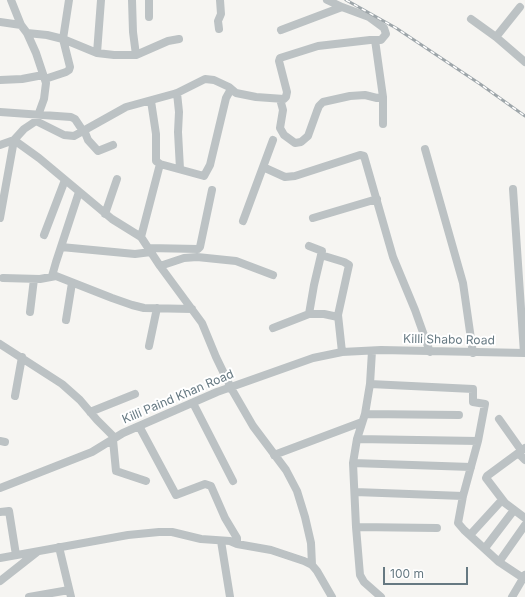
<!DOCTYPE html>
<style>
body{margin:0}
#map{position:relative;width:525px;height:597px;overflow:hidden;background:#f6f5f2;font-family:Inter,sans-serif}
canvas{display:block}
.scale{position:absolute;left:383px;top:567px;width:85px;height:18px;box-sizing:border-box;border:2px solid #667982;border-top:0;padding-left:5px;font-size:12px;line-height:14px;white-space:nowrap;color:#667982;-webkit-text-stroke:3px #fff;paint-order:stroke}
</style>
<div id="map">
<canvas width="525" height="597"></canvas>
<div class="scale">100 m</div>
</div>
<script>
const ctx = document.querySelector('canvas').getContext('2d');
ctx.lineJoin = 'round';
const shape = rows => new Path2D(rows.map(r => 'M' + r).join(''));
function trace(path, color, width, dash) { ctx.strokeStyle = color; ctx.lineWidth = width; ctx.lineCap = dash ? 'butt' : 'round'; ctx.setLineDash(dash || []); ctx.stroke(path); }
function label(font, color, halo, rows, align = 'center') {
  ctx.font = font + ' Inter,sans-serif'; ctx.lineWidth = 4; ctx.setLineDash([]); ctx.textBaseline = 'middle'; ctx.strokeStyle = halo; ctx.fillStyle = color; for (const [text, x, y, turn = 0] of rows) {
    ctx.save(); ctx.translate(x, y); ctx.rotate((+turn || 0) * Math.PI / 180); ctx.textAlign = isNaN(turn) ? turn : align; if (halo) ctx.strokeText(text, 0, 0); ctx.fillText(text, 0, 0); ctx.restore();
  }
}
const minor = shape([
 [132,0,133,32,136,55],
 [149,0,149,17],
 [327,0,342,7],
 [471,19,496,37,525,62],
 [0,22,21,25],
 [219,29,218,21,221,14,220,0],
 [27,33,47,35,63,39,97,53,114,55,136,55,168,41,179,39],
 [496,37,520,7],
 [375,40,383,97,383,124],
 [97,53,101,0],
 [45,79,66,72,69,70,70,67,63,39,69,0],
 [0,80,22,79,43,75],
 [177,93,179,112,178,132,180,169],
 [280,99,283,110,280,128,284,135,295,143,301,142,308,136,317,111,319,106,323,102,350,96,365,95,377,98,383,97],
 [151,101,156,134,156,161,160,164,204,176,210,165,226,98,231,89],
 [0,112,71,117,75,119,83,131],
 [36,121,64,135,74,136,126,107,177,93,205,79,214,80,229,87,236,93,256,97,284,99,286,97,287,92,279,61,280,58,318,46,370,40,381,40,386,34,384,28,369,17,342,7,281,30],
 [84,130,88,140,98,151,113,145],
 [0,145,14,140,24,129,36,121,44,99,46,83,36,53,27,33,21,25,11,0],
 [425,149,463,283,473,353],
 [263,167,285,177,295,176,360,155,364,156,393,257,415,310,430,352],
 [513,189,524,353],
 [105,214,117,179],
 [0,218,14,140,39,158,112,219,141,237,160,266,202,323,216,357,231,388,253,426,286,470,297,491,305,517,311,543,312,565],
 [313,218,377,199],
 [243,221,273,140],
 [44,235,65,180],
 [141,237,160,164],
 [309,246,322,251,314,285,309,314],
 [61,247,135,254,151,252],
 [148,248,198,249,200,247,212,190],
 [321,255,344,262,349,265,338,315,342,352],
 [160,266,184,258,197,257,236,261,273,275],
 [52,276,56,262,79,192],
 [3,278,40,279,56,276,112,298,132,305,144,308,192,309],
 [30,312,34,279],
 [66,320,72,283],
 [273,328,309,314,324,314,338,317],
 [0,344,62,384,80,400,97,420,115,438],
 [149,346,157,308],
 [372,351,370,384,365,414,357,439,353,463,356,527,360,575,364,582,381,597],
 [15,396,22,357],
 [193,403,233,481],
 [90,412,135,394],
 [365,414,459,415],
 [499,419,521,450],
 [139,426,176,495,205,484,211,486,225,518,237,538,237,544],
 [357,439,478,441,485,404,473,402,473,389,370,384],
 [113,440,116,471,146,481],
 [0,441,5,442],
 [478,441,463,496,458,523,464,530,499,562,523,578],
 [525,448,487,476,486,478,505,503,525,518],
 [518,453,525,460],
 [274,455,362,422],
 [353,463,471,467],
 [0,488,92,452,123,433,217,392,313,358,342,352,381,350,525,353],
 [355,492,463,496],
 [0,512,9,511,16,555],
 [356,527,437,528],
 [470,535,502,500],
 [221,541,230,597],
 [59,547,71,597],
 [485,548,514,510],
 [0,558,128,535,159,532,172,532,201,539,230,541,237,544,271,550,304,561,312,565,317,571,332,597],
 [499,562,525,525],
 [0,581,37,552],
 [29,597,69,590],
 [512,597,525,575]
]);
const rail = shape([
 [346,0,396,28,480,84,525,116]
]);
const streetNames = [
 ["Killi Shabo Road",449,340,1],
 ["Killi Paind Khan Road",178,397,-23]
];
trace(minor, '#bcc2c4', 8);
trace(rail, '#9ea6aa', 3);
trace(rail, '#fff', 1.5, [4.5]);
label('12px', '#667982', '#fff', streetNames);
</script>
